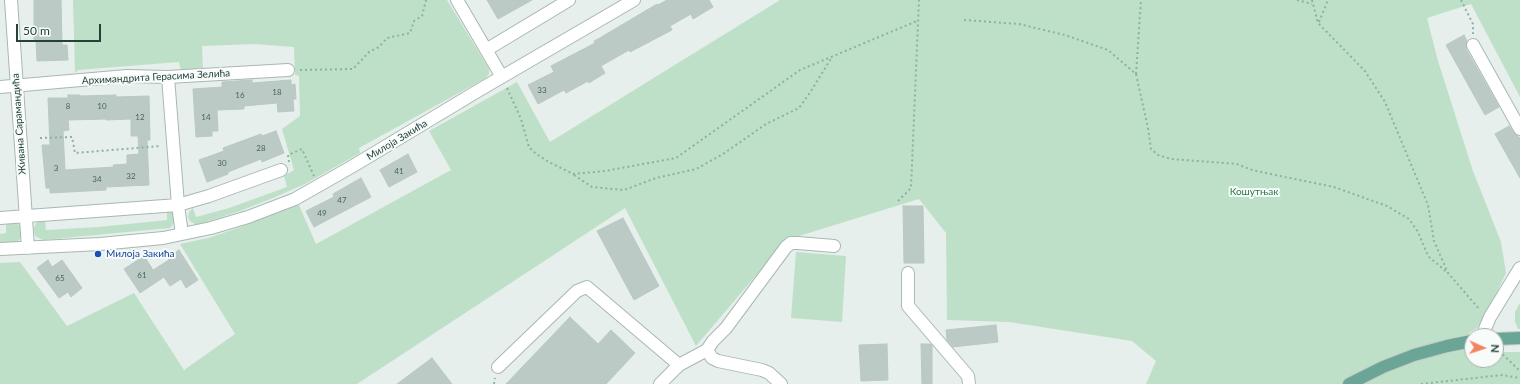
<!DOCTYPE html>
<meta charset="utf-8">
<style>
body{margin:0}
#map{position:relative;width:1520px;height:384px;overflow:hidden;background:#e6efeb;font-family:Lato,sans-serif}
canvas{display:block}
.north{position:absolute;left:1464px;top:328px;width:40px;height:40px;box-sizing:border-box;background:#f7fbf9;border:1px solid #a3b1ad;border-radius:50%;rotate:93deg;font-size:11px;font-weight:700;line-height:16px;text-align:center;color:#24423a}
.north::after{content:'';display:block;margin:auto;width:14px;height:18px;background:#f4845f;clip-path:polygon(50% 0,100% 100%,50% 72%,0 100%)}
.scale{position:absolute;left:16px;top:24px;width:85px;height:18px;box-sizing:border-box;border:2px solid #24423a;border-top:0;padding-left:5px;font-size:12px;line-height:14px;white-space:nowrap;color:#24423a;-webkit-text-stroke:3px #f7fbf9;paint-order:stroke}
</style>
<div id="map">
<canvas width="1520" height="384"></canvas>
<div class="north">N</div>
<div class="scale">50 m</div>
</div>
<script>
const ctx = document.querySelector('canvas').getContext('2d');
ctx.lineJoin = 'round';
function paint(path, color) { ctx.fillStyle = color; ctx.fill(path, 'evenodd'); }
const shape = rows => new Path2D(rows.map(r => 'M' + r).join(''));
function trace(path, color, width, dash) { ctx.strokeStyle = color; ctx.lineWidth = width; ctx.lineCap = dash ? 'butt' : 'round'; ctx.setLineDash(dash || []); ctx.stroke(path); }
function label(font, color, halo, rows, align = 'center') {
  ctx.font = font + ' Lato,sans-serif'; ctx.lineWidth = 4; ctx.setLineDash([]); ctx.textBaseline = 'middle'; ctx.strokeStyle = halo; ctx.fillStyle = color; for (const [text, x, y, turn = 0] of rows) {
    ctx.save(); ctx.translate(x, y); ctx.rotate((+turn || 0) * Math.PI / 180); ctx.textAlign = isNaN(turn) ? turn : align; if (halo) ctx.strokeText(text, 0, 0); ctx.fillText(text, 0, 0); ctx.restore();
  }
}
const green = shape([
 [73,0,447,0,489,69,489,74,486,78,359,148,360,153,305,184,273,198,240,211,200,224,195,224,190,221,188,217,189,212,193,208,196,217,229,208,287,187,284,176,294,170,282,129,300,116,299,76,295,75,294,47,254,44,202,46,203,71,181,72,179,62,78,70,75,73],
 [780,0,1520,0,1520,97,1471,4,1427,18,1438,61,1473,171,1501,242,1506,273,1489,309,1477,328,1469,333,1472,360,1496,360,1496,352,1520,352,1520,384,1146,384,1156,361,1132,341,1009,322,947,320,946,233,919,199,786,240,696,346,625,208,357,384,0,384,0,263,20,262,67,326,134,293,184,370,235,334,180,244,208,238,238,228,298,203,316,244,451,170,429,131,517,82,550,142],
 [167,212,172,212,175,214,175,222,170,228,43,240,35,236,34,231,34,227,37,222,45,221,46,230,99,227,167,220],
 [16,223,22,227,22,236,20,239,17,242,0,243,0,234,6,233,6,224],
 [796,252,846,256,842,322,791,318],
 [1520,303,1520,329,1518,329,1515,322,1515,312]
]);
const building = shape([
 [34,0,61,0,62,45,67,45,68,60,37,61,36,39,34,40,34,0],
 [487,0,532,0,498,19,487,0],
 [667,0,709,0,713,7,693,19,691,14,670,26,672,30,630,52,629,50,601,66,605,73,589,83,588,81,566,93,564,90,538,104,528,85,554,72,551,66,595,43,594,41,598,39,657,4,658,5,667,0],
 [1464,35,1467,41,1466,49,1499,107,1485,115,1446,45,1464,35],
 [252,80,252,83,291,80,291,85,295,84,296,99,293,99,294,111,278,112,277,103,244,106,244,109,217,110,218,131,212,131,212,136,196,137,193,89,222,87,222,82,252,80],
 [68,95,80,95,80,96,116,95,116,97,149,96,150,140,147,140,149,185,106,187,106,190,50,193,50,188,46,188,42,145,50,145,48,98,68,98,68,95],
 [106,119,106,120,131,119,131,136,138,136,139,154,127,155,127,164,113,165,114,167,65,170,63,131,69,130,68,120,106,119],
 [1509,126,1514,133,1520,138,1520,178,1495,134,1509,126],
 [276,131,284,153,262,162,261,159,228,172,228,174,207,182,199,160,224,151,223,148,261,134,262,136,276,131],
 [408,154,417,172,389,187,380,170,408,154],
 [361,178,371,197,314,227,306,211,334,197,333,194,361,178],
 [903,206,923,206,924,263,904,263,903,206],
 [623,218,659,286,634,300,597,231,623,218],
 [179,250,198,280,186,288,181,279,170,286,164,277,140,293,124,269,144,256,153,270,169,260,167,258,179,250],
 [48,260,52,267,62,260,82,288,71,297,68,292,59,298,37,268,48,260],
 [570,317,598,344,611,330,635,353,606,384,506,384,570,317],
 [996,325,998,342,953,347,947,340,946,330,996,325],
 [887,344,888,380,861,381,859,345,887,344],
 [921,344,930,344,932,345,932,384,922,384,921,344],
 [432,358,452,384,397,384,432,358]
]);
const path = shape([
 [1297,0,1312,4],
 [1312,0,1318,23,1365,71,1385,102,1428,205,1434,241,1448,273,1480,310],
 [1461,0,1473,24,1473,34],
 [964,20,1019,24,1065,35,1108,50,1136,74,1148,128,1151,149,1158,155,1171,159,1237,164,1252,170,1280,176,1334,187,1387,206,1409,219,1418,232,1428,256,1448,273],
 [1319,22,1328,0],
 [300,70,353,69,369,52,379,47,387,38,410,33,414,21,422,16,426,0],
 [1136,74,1141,0],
 [507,88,521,119,529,147,535,153,547,161,573,174,605,171,676,158,800,70,917,21],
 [40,138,72,137,75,153,161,146],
 [289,162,288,155,302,149,314,176],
 [574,175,592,187,624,190,656,178,696,169,723,154,766,124,799,108,811,91,832,57],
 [898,201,911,188,919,0],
 [1499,351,1520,371],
 [494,384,495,378],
 [1421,384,1502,375,1520,378]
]);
const minor = shape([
 [11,0,28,248],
 [457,0,502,77],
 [1473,45,1520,129],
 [486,50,569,0],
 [168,77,178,205,182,234],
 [0,87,127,76,168,77,288,70],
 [0,218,178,205,209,196,281,170],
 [0,249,100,244,163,238,211,228,248,217,295,199,353,166,481,89,634,0],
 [908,273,908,306,968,376,969,384],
 [1487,336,1485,329,1490,317,1520,268],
 [679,365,707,350],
 [498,367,577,291,587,287,679,365,660,384],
 [781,384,769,373,762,370,718,361,712,358,707,350,713,341,726,328,786,247,791,243,798,243,834,246]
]);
const major = shape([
 [1496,339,1520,338],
 [1349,384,1383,367,1414,355,1447,346,1472,341]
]);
const markers = [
 [98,254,4,"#1a4fb4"]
];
const numberNames = [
 ["33",542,90],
 ["18",277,92],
 ["16",240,95],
 ["8",68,106],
 ["10",102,106],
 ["12",140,117],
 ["14",206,117],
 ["28",261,148],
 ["30",222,163],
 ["3",56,168],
 ["41",399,171],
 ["32",131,176],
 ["34",97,179],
 ["47",342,200],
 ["49",322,213],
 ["61",142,275],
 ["65",60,278]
];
const streetNames = [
 ["Архимандрита Герасима Зелића",156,77,-3],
 ["Живана Сарамандића",19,124,-94],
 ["Милоја Закића",397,140,-31]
];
const parkNames = [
 ["Кошутњак",1254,192]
];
const transitNames = [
 ["Милоја Закића",106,254]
];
paint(green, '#bfe0c8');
paint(building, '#bbcac4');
trace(building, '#b8c9c2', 1);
trace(minor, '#a8b8b2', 14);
trace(major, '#c2cac8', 14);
trace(path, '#86b3a5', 2, [2, 3]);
trace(minor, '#fff', 12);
trace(major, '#6aa596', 12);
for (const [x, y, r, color] of markers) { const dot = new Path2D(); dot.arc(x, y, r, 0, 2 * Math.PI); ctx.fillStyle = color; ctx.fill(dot); trace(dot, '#f7fbf9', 1.5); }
label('8px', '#4a645c', null, numberNames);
label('10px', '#24423a', '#f7fbf9', streetNames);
label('10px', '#2d7a4b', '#f7fbf9', parkNames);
label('10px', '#164399', '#f7fbf9', transitNames, 'left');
</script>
